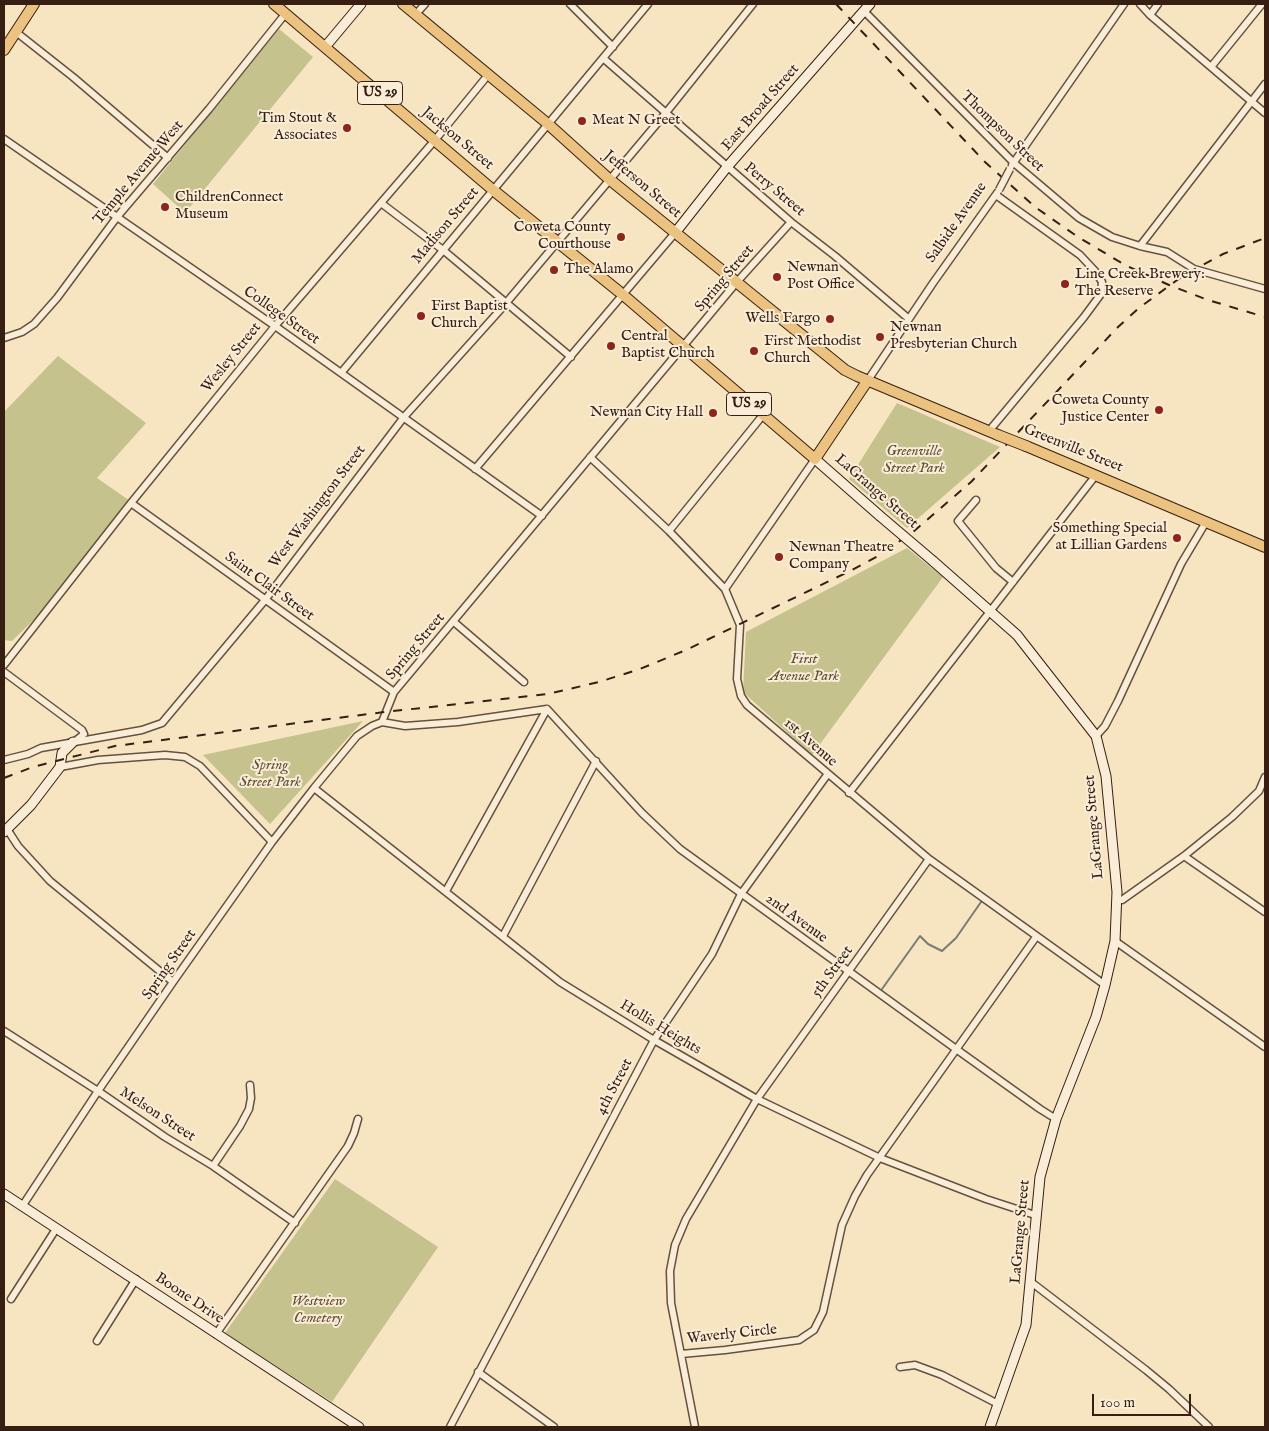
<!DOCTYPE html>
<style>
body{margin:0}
#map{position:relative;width:1269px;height:1431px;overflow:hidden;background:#f7e4c1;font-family:"IM FELL English",serif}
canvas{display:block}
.frame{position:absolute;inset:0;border:5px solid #361e12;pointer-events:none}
.scale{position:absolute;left:1092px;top:1394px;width:99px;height:22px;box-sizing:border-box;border:2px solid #361e12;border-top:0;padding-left:6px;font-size:15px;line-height:18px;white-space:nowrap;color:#361e12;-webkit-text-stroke:4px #faedd7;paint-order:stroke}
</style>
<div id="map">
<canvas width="1269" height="1431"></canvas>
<div class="frame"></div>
<div class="scale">100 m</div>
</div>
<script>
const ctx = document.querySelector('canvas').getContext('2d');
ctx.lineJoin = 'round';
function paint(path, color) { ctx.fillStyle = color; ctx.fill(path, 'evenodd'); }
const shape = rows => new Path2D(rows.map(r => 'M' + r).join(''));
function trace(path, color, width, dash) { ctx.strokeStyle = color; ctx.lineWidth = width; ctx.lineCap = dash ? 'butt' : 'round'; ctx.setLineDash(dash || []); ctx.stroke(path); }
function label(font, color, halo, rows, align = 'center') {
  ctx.font = font + ' "IM FELL English",serif'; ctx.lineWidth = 4; ctx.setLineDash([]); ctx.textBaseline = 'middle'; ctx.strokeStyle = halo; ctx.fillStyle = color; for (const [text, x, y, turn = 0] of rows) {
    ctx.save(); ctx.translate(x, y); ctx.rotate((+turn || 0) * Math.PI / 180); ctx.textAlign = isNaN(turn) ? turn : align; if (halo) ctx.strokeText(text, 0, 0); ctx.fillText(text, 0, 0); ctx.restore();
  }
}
const green = shape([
 [279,29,313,57,185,213,153,184],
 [58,356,146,423,97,478,133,503,45,609,12,641,4,640,4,412],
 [897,403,1000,447,907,528,849,479],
 [907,548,943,577,812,755,743,692,746,632],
 [363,721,270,824,203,755],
 [335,1179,438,1247,332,1402,225,1333]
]);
const stream = shape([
 [882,989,920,936,928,944,942,951,956,938,981,902]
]);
const street = shape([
 [570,4,613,47],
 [1140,4,1150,15,1265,113],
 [864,11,1014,163,1079,218,1112,237,1140,246,1167,252,1194,269,1265,289],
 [416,14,425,4],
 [1150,15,1158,4],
 [16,32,73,77,168,158],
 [603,58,791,222,835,256,909,319],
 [1211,67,1262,4],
 [4,139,275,326,542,516],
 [1012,165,1124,4],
 [381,203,443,250,571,357],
 [1140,246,1265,84],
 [4,338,22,332,34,324,57,298,117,217,209,109,286,13],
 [341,373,648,4],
 [868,380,933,283,997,193],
 [989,431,1084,317,1101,294,1102,282,1095,271,1080,255,996,195],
 [590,457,669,531,725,589,740,625,737,679,741,696,747,705,929,859,1105,985],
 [475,469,675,233],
 [976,500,958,521,996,568,1013,582],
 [131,503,394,692],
 [669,531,763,415],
 [725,589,815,459],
 [454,622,524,682],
 [4,665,131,503,275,326,435,140,488,75],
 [4,672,82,730,84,734,74,742],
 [547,709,642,813,680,849,956,1049,1040,1109,1056,1119],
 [382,722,405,726,458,722,547,709],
 [1096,736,1105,726,1118,701,1181,564,1206,522],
 [4,760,28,754,41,748,142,730,162,723,265,600,404,417,501,309,665,114,753,4],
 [60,767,98,760,165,755,185,757,200,766,272,842],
 [314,788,560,982,654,1040,757,1099,880,1158,986,1199,1035,1215],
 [849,793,1096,475],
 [7,829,18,846,50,881,173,982],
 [1184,856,1265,912],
 [446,891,547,709],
 [1117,900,1122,900,1184,856,1232,817,1259,791,1265,777],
 [503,936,596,761],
 [1115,941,1265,1047],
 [4,1031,98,1091,165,1137,213,1166,295,1223],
 [213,1166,240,1126,249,1109,251,1098,250,1085],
 [23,1205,98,1091,173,982,272,842,314,788,357,736,372,726,382,722,394,692,736,283,791,222],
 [1031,1282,1146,1370,1169,1389,1209,1427],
 [11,1299,56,1229],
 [216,1334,348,1146,354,1133,358,1119],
 [97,1341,136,1279],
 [681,1354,725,1350,799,1340,814,1330,823,1312,842,1225,855,1196,867,1175,1036,937],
 [900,1367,915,1365,942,1375,998,1404],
 [478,1372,554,1427],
 [450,1427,654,1040,712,954,741,894,827,775],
 [695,1427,671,1303,670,1271,675,1245,686,1219,757,1099,929,859]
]);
const secondary = shape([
 [325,47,361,4],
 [675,233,727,167,870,4],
 [815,459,880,516],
 [933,561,1017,635,1096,736,1106,776,1117,892,1115,941,1105,985,1096,1017,1056,1119,1040,1177,1026,1325,990,1427],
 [4,832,31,805,60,767,62,753,73,742],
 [4,1194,359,1427]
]);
const primary = shape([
 [274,4,493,190,622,294,815,459,868,380],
 [403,4,548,124,609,179,845,370,857,376,998,435],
 [4,50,34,4],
 [1026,446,1265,547]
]);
const rail = shape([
 [836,4,985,162,1035,207,1078,237,1125,265,1169,285,1208,300,1265,317],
 [4,778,33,767,115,746,385,712,548,694,599,682,640,669,686,650,850,571,878,556,913,532,971,482,1118,327,1139,308,1184,275,1223,254,1265,238]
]);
const streetBridge = shape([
 [999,190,1010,169]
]);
const secondaryBridge = shape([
 [880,516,933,561]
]);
const primaryBridge = shape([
 [998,435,1026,446]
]);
const markers = [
 [582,121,5,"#8f2418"],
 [347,128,5,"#8f2418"],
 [165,207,5,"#8f2418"],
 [621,237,5,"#8f2418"],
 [554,270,5,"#8f2418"],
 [777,277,5,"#8f2418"],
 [1065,284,5,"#8f2418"],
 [421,316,5,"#8f2418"],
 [830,319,5,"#8f2418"],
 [880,337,5,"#8f2418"],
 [611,346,5,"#8f2418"],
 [754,351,5,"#8f2418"],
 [1159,410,5,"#8f2418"],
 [713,413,5,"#8f2418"],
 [1177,538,5,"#8f2418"],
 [779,557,5,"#8f2418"]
];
const shields = [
 [380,93,45],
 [749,404,45]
];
const shieldNames = [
 ["US 29",380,93],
 ["US 29",749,404]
];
const streetNames = [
 ["East Broad Street",761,108,-49],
 ["Thompson Street",1002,132,44],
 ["Jackson Street",457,139,40],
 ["Temple Avenue West",139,173,-50],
 ["Jefferson Street",642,185,40],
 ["Perry Street",774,190,40],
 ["Salbide Avenue",957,223,-55],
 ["Madison Street",446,226,-50],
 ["Spring Street",725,279,-50],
 ["College Street",281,316,35],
 ["Wesley Street",232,358,-51],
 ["Greenville Street",1073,449,22],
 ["LaGrange Street",876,492,41],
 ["West Washington Street",318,507,-53],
 ["Saint Clair Street",269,587,36],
 ["Spring Street",416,647,-50],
 ["1st Avenue",810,743,41],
 ["LaGrange Street",1095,827,-95],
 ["2nd Avenue",796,919,36],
 ["Spring Street",170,965,-55],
 ["5th Street",833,972,-54],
 ["Hollis Heights",660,1028,31],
 ["4th Street",615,1087,-62],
 ["Melson Street",157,1115,33],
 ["LaGrange Street",1021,1232,-85],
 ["Boone Drive",189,1299,34],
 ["Waverly Circle",732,1335,-6]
];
const poiNames = [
 ["Tim Stout &",337,119,"right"],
 ["Associates",337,136,"right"],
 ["Meat N Greet",592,121],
 ["ChildrenConnect",175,198],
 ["Museum",175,215],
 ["Coweta County",611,228,"right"],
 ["Courthouse",611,245,"right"],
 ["Newnan",787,268],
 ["Post Office",787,285],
 ["The Alamo",564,270],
 ["Line Creek Brewery:",1075,275],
 ["The Reserve",1075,292],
 ["First Baptist",431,307],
 ["Church",431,324],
 ["Wells Fargo",820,319,"right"],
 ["Newnan",890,328],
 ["Presbyterian Church",890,345],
 ["Central",621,337],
 ["Baptist Church",621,354],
 ["First Methodist",764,342],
 ["Church",764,359],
 ["Coweta County",1149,401,"right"],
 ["Justice Center",1149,418,"right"],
 ["Newnan City Hall",703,413,"right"],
 ["Something Special",1167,529,"right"],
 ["at Lillian Gardens",1167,546,"right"],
 ["Newnan Theatre",789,548],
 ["Company",789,565]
];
const parkNames = [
 ["Greenville",914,452],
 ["Street Park",914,469],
 ["First",804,660],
 ["Avenue Park",804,677],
 ["Spring",270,766],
 ["Street Park",270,783],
 ["Westview",318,1302],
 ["Cemetery",318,1319]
];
paint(green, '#c5c28d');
trace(stream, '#767d77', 2);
trace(street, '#66503e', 9);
trace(secondary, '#361e12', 11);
trace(primary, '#361e12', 12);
trace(street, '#faedd7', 6);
trace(secondary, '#faedd7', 9);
trace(primary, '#ecc280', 10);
trace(rail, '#361e12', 2, [9, 9]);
trace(streetBridge, '#66503e', 9, []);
trace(secondaryBridge, '#361e12', 11, []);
trace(primaryBridge, '#361e12', 12, []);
trace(streetBridge, '#faedd7', 6);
trace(secondaryBridge, '#faedd7', 9);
trace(primaryBridge, '#ecc280', 10);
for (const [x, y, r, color] of markers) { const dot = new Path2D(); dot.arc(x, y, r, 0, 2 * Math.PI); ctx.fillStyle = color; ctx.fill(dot); trace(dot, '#faedd7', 2); }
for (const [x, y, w] of shields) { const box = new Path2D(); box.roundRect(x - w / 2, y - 11.5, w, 23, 4); ctx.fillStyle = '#faedd7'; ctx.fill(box); trace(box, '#361e12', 1); }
label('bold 14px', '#361e12', null, shieldNames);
label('15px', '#361e12', '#faedd7', streetNames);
label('15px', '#361e12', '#faedd7', poiNames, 'left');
label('italic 15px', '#614f37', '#faedd7', parkNames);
</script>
